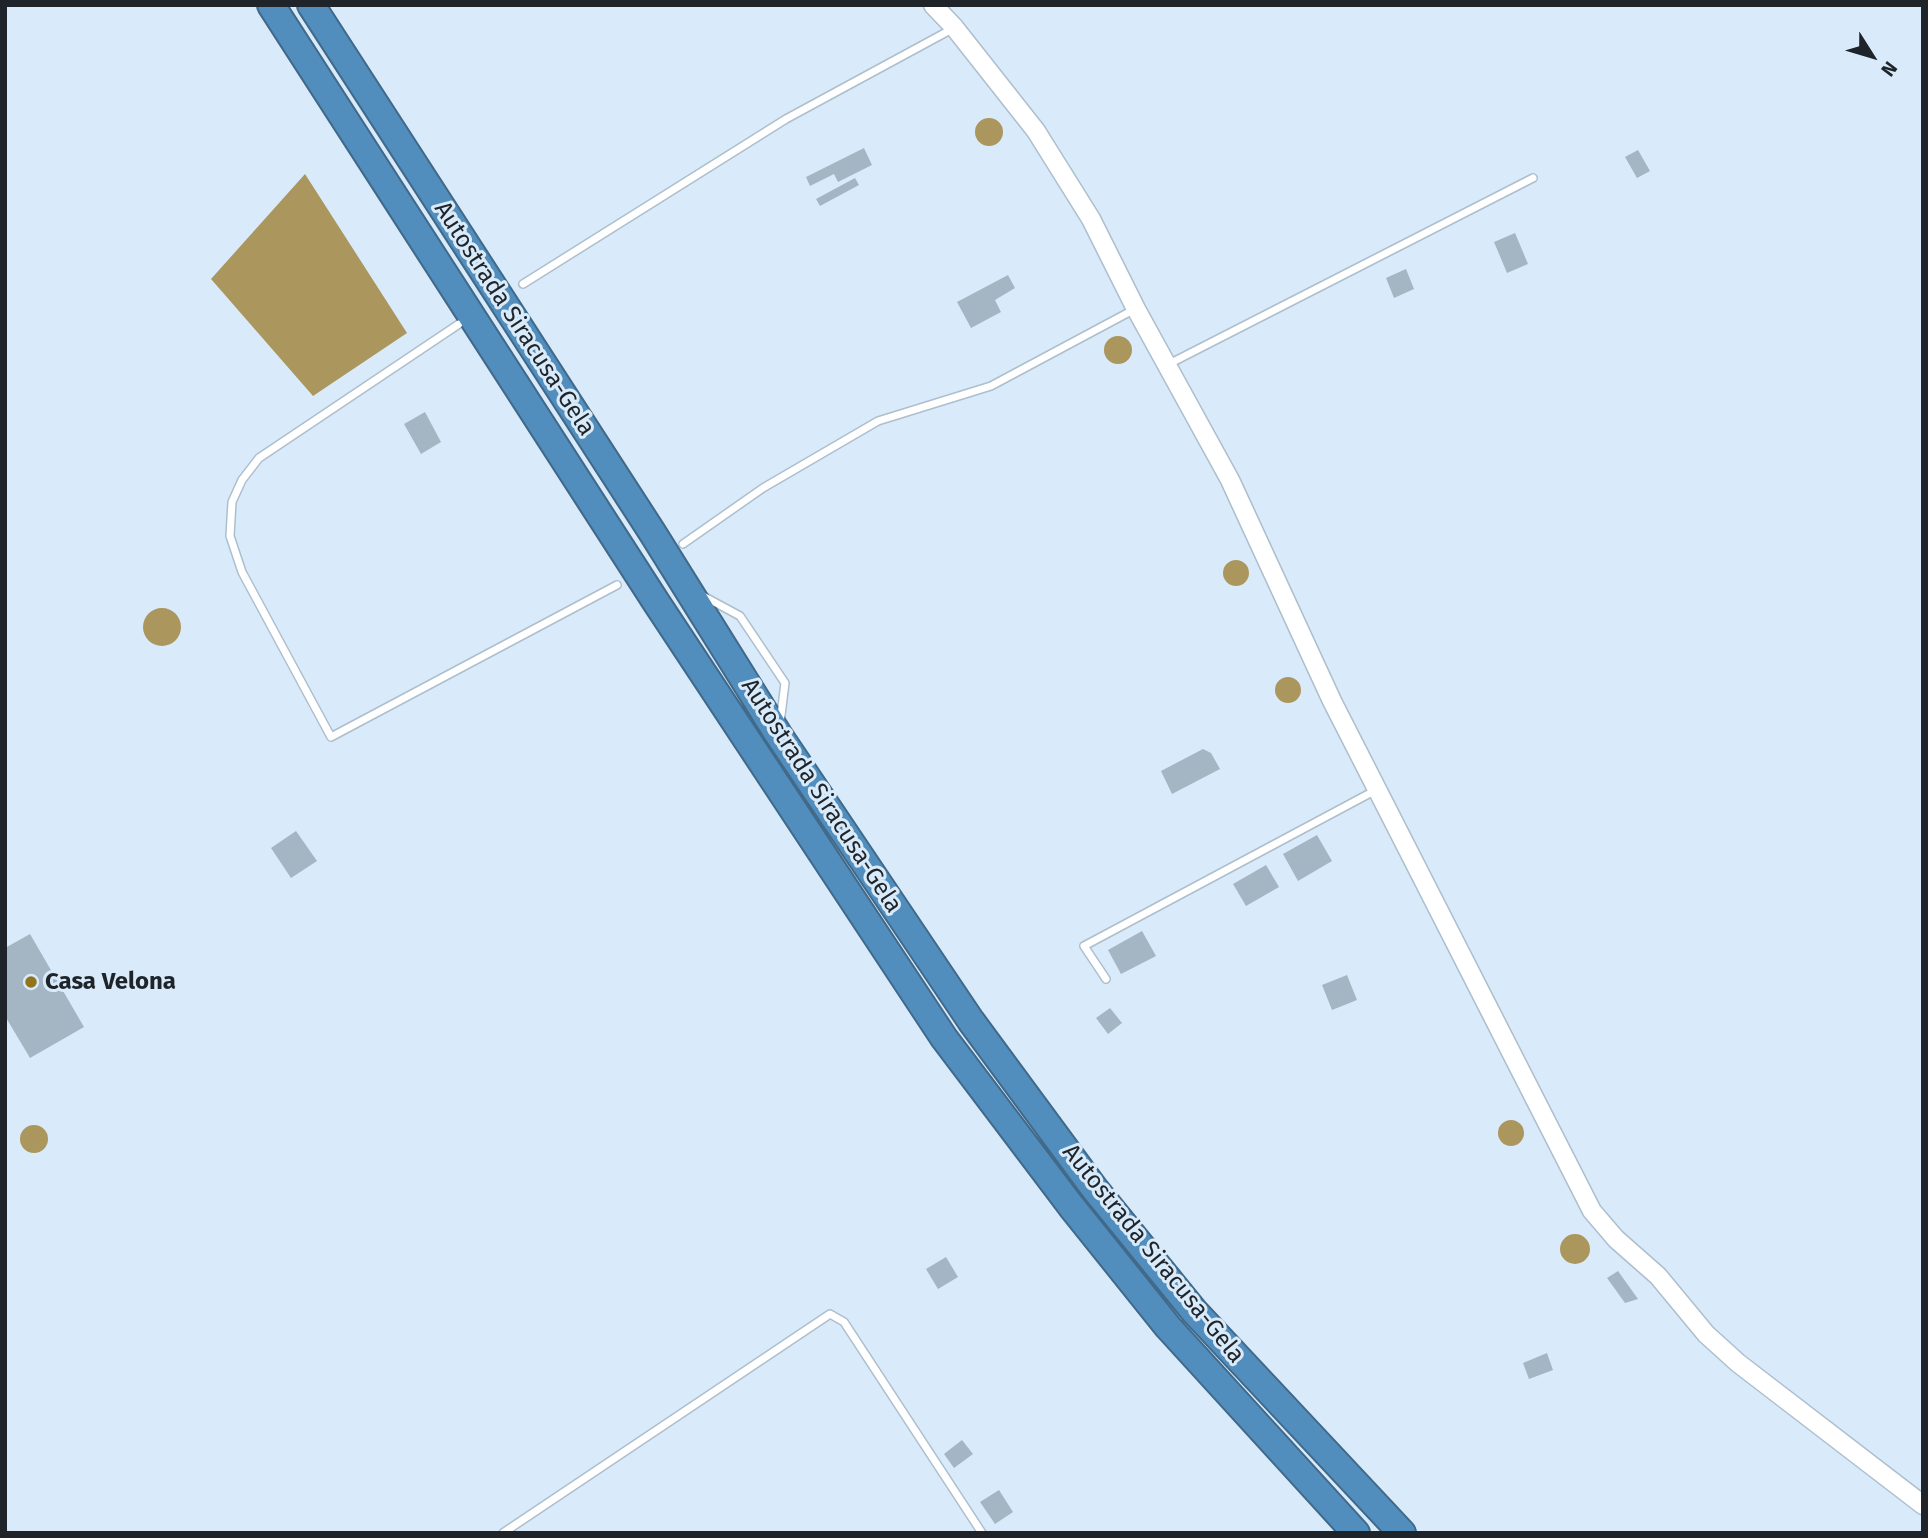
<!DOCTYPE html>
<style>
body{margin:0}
#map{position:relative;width:1928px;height:1538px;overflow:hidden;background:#d9ebfa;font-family:"Fira Sans",sans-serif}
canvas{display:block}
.frame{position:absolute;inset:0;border:7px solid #1e242a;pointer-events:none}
.north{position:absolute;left:1837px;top:21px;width:70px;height:70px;-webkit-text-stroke:5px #d9ebfa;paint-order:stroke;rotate:127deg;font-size:19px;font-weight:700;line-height:28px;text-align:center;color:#1e242a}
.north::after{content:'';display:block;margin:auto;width:24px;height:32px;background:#1e242a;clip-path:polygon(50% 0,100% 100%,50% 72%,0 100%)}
</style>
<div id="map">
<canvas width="1928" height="1538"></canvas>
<div class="frame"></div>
<div class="north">N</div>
</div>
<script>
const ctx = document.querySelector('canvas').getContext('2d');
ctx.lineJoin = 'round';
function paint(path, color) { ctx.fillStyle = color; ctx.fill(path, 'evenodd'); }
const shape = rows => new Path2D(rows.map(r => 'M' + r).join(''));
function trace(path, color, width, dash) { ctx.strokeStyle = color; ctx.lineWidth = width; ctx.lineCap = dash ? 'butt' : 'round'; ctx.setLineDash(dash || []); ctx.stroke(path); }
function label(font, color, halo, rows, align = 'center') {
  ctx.font = font + ' "Fira Sans",sans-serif'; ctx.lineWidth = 6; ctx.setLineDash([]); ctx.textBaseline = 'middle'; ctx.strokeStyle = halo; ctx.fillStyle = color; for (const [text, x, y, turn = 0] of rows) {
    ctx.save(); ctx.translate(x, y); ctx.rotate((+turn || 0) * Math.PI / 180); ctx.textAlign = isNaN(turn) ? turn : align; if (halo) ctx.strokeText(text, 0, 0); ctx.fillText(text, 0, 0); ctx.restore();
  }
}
const water = shape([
 '975 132a14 14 0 1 1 28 0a14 14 0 1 1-28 0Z',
 [305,174,407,333,313,396,211,279],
 '1104 350a14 14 0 1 1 28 0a14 14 0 1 1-28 0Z',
 '1223 573a13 13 0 1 1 26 0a13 13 0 1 1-26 0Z',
 '143 627a19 19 0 1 1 38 0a19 19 0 1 1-38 0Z',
 '1275 690a13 13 0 1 1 26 0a13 13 0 1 1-26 0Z',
 '1498 1133a13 13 0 1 1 26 0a13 13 0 1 1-26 0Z',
 '20 1139a14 14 0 1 1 28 0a14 14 0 1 1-28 0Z',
 '1560 1249a15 15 0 1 1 30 0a15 15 0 1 1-30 0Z'
]);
const building = shape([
 [864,148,872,165,838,182,834,174,810,186,806,177],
 [1638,150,1650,171,1637,178,1625,157],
 [855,178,859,185,820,206,816,199],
 [1515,233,1528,264,1507,273,1494,242],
 [1406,269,1414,289,1394,298,1386,278],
 [1008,275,1015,288,995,300,1001,312,971,328,957,302],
 [425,412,441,442,421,454,404,424],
 [1203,749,1211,753,1220,769,1172,794,1161,771],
 [296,831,317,861,291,878,271,848],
 [1317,835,1332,861,1298,881,1283,854],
 [1266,865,1279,887,1246,906,1233,884],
 [1142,931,1156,956,1121,974,1108,950],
 [30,934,84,1027,30,1058,5,1016,5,948],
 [1347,975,1357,1000,1332,1010,1322,985],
 [1110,1008,1122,1023,1108,1034,1096,1018],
 [946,1257,958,1277,938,1289,926,1269],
 [1618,1271,1638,1299,1625,1303,1607,1278],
 [1547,1353,1553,1370,1529,1379,1523,1363],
 [962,1440,973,1454,954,1468,944,1454],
 [999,1490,1013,1512,995,1524,980,1502]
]);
const service = shape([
 [523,284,786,119,954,28],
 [459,324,259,458,242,480,232,502,230,536,242,572,331,737,617,585],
 [1167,365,1533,178],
 [683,544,763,488,878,421,991,386,1135,309],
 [703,596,740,616,785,683,780,723],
 [1106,979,1084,946,1376,790],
 [503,1533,830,1314,844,1322,982,1533]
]);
const tertiary = shape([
 [933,5,954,27,1036,131,1091,219,1136,309,1230,480,1332,701,1592,1211,1616,1239,1658,1276,1706,1334,1738,1363,1923,1505]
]);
const motorway = shape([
 [271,5,656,602,944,1038,1071,1206,1168,1327,1356,1533],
 [311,5,652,532,778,734,971,1021,1094,1188,1194,1311,1402,1533]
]);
const markers = [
 [31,982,7,"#92751b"]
];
const streetNames = [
 ["Autostrada Siracusa-Gela",514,319,57],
 ["Autostrada Siracusa-Gela",821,796,57],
 ["Autostrada Siracusa-Gela",1153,1254,51]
];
const poiNames = [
 ["Casa Velona",45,982]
];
paint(water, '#ab965e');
paint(building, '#a4b5c3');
trace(service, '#adbecd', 10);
trace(tertiary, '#adbecd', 21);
trace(motorway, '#40698a', 30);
trace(service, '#fff', 7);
trace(tertiary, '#fff', 18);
trace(motorway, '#528ebd', 26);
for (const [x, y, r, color] of markers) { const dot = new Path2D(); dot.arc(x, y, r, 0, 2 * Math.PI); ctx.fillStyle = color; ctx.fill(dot); trace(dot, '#d9ebfa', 2.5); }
label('24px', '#1e242a', '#d9ebfa', streetNames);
label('bold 24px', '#1e242a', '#d9ebfa', poiNames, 'left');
</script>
